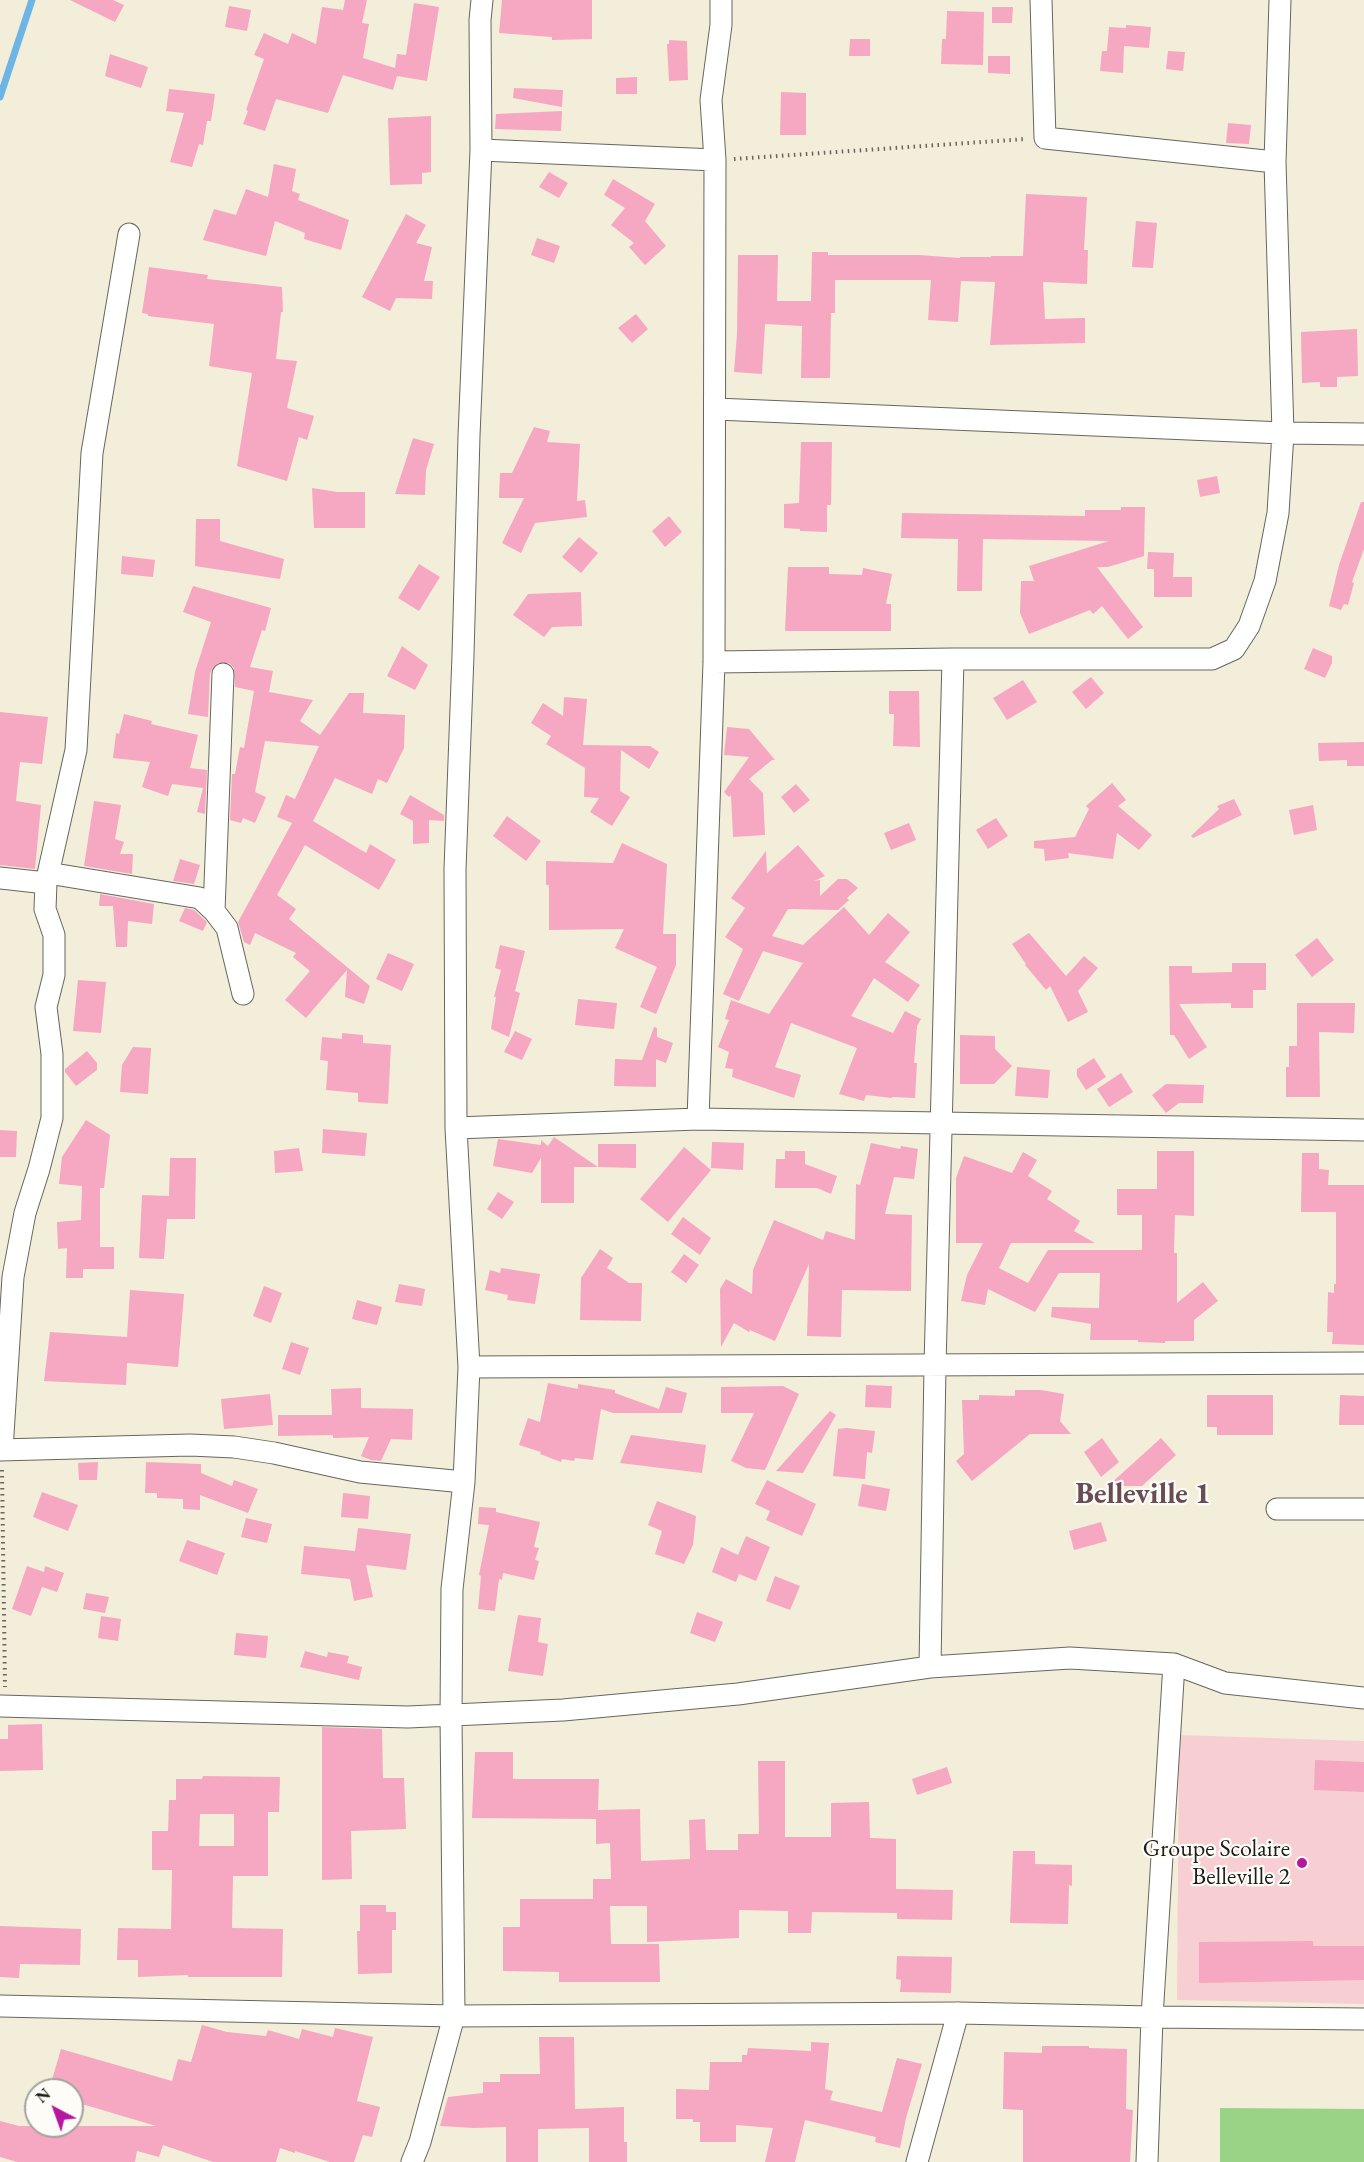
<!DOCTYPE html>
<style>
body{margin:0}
#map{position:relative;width:1364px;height:2162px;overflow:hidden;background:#f3eeda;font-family:"EB Garamond",serif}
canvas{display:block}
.north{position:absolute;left:24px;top:2078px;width:60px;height:60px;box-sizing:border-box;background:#fdfcf7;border:2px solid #a3a29f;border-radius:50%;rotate:319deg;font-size:16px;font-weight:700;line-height:24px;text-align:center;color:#1c1c1c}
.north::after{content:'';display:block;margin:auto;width:21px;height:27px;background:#b5179e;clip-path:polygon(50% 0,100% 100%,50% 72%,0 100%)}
</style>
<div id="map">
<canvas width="1364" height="2162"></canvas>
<div class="north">N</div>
</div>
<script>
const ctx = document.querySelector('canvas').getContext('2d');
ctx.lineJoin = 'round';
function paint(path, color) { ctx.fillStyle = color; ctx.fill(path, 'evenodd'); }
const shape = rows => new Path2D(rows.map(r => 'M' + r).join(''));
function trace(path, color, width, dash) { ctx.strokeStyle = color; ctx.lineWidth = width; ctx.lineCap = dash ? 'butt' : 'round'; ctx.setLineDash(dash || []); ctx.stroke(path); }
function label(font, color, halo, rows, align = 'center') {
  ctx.font = font + ' "EB Garamond",serif'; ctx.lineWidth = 4.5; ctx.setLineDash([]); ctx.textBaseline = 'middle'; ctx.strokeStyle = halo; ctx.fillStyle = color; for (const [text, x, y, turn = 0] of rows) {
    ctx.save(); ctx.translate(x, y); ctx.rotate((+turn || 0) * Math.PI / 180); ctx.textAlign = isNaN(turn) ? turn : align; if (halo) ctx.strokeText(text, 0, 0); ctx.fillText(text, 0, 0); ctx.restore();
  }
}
const built = shape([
 [1179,1735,1364,1741,1364,2004,1177,2000]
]);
const green = shape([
 [1220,2108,1364,2109,1364,2162,1220,2162]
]);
const stream = shape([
 [0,97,32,0]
]);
const building = shape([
 [70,0,113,0,124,5,115,22],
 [345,0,367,0,362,23,369,24,363,58,395,68,397,54,406,55,414,3,439,7,427,81,397,76,393,90,343,75,328,113,276,99,265,131,243,124,248,111,246,110,264,59,254,55,264,33,288,44,292,33,316,44,322,7,343,10],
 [502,0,592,0,592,39,552,40,552,37,499,33],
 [229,6,251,10,247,31,225,27],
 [992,7,1013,7,1012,23,992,23],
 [947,11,984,12,983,65,941,64,942,39,946,39],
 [1126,25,1151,27,1149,48,1124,46,1123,73,1100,71,1102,51,1107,51,1109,27,1126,28],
 [850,39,870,39,870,56,849,56],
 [669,40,687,41,688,80,669,81,667,44,669,44],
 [1168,51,1185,52,1183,71,1166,69],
 [110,54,148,67,141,88,105,76],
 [988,56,1010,56,1010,74,988,73],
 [637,77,637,94,616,94,616,78],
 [514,88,563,90,562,107,513,98],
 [169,89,215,94,211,121,207,121,203,145,199,144,192,167,170,162,184,113,166,111],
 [781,92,806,93,806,135,780,135],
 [562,111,561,131,495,129,496,114],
 [431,116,431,172,422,173,422,184,390,185,388,118],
 [1228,123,1251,125,1249,144,1226,143],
 [274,164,296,169,292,191,300,194,298,200,349,220,341,250,304,239,305,233,275,221,266,256,203,240,214,209,236,215,246,189,268,197],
 [549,172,568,183,559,198,539,187],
 [613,179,655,204,645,221,666,246,645,265,629,247,634,243,611,225,625,208,604,195],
 [1026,194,1087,197,1084,250,1088,250,1087,284,1043,282,1045,319,1085,318,1085,343,990,345,995,282,961,281,958,322,928,320,931,280,835,280,835,313,831,313,830,378,801,378,802,326,765,324,762,374,734,372,737,334,738,255,778,255,777,301,811,301,812,252,828,252,828,255,919,255,960,258,960,257,991,257,991,256,1023,256],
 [406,214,426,225,416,243,432,247,424,281,433,281,432,299,396,298,390,311,362,297],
 [1136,221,1157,223,1153,268,1132,267],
 [537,238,560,246,554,263,531,255],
 [149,267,208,275,207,279,282,287,283,312,281,312,276,359,297,361,287,408,314,416,307,440,299,437,287,481,237,466,252,373,209,366,214,324,148,316,148,314,142,313],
 [636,314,648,329,632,343,618,328],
 [1357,329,1358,376,1337,377,1337,387,1320,387,1320,382,1302,383,1301,332],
 [534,427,550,431,547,442,580,444,577,501,585,500,587,517,535,523,521,553,502,543,524,498,499,498,500,473,512,473],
 [413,438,434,444,426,470,425,495,395,494],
 [801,442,832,442,831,505,827,505,827,532,800,531,800,529,784,528,784,504,799,503],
 [1217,476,1220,493,1200,497,1197,480],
 [312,488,337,492,365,492,365,528,314,528],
 [1361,502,1364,502,1364,549,1352,582,1354,583,1348,605,1344,604,1341,610,1329,606,1339,565],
 [1121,507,1145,507,1144,556,1108,567,1097,567,1143,627,1128,639,1102,606,1093,614,1090,610,1029,634,1020,613,1021,581,1034,581,1029,566,1109,541,983,539,982,591,957,591,958,539,901,538,902,513,1085,516,1085,510,1121,510],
 [669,516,682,532,665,547,652,531],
 [196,519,220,519,220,541,284,559,280,579,195,566],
 [579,537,598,553,581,573,562,557],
 [1148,552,1174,553,1173,577,1192,577,1192,597,1154,597,1154,569,1147,569],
 [122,556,155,560,153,577,121,574],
 [419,564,440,577,419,611,398,598],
 [788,567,829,567,829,574,862,575,863,568,892,574,886,604,891,604,891,631,785,631],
 [193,586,271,608,265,631,262,630,250,667,273,671,269,692,313,700,300,721,320,735,349,693,364,693,363,713,405,715,404,748,387,783,378,779,372,794,335,778,313,821,366,853,370,844,396,860,379,890,305,845,277,895,296,909,289,919,370,986,364,1004,345,997,347,970,306,1018,285,1000,310,971,293,957,296,953,255,933,250,945,244,942,238,922,292,823,277,817,286,795,295,799,319,746,265,741,255,792,266,797,255,823,243,818,241,823,230,820,232,774,235,774,240,747,244,748,254,691,235,687,234,668,229,663,218,663,213,667,210,674,208,717,188,714,195,672,211,622,183,612],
 [581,592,582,626,552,627,544,637,513,615,528,594],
 [402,646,428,665,415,690,387,676],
 [1313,648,1332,656,1332,663,1325,678,1304,669],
 [1091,677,1104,693,1086,709,1072,692],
 [1023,680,1037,702,1007,720,993,698],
 [889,691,919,691,920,747,893,746,894,714,889,714],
 [564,697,587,699,583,745,650,746,659,752,649,769,621,750,620,791,630,797,612,826,590,812,599,798,584,797,585,768,546,744,551,736,531,723,543,703,563,716],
 [0,712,48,717,42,764,20,762,16,801,41,805,35,869,0,865],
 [124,714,152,721,151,724,198,735,190,768,207,770,205,814,197,812,203,788,172,784,168,796,142,787,150,762,113,758,116,733,119,734],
 [727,727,749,729,775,760,772,760,749,779,763,793,765,835,733,837,731,795,729,797,724,792,749,757,724,755],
 [1364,742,1364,766,1347,766,1347,760,1319,761,1318,743],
 [1112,783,1126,800,1118,806,1152,835,1139,850,1117,833,1113,859,1068,853,1069,858,1045,861,1044,849,1034,848,1034,841,1075,837,1089,809,1086,806],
 [796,784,810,800,794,813,781,797],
 [410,795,444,815,444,821,429,820,429,843,413,844,413,821,400,814],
 [1234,799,1242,815,1193,838,1191,836,1219,809,1217,806],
 [94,801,121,805,115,839,124,842,120,854,133,854,132,874,84,866],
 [1313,805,1317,830,1294,835,1289,810],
 [507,816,541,841,526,861,493,836],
 [996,818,1008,836,988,849,976,830],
 [909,823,916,840,891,850,884,833],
 [622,843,667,864,663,934,676,934,676,965,656,1014,640,1007,657,967,615,948,624,929,549,930,549,885,546,885,546,861,613,863],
 [798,845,825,876,814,881,820,880,820,896,838,879,847,879,858,888,847,898,849,900,838,910,788,909,772,936,803,945,844,907,869,935,888,913,910,932,885,962,920,985,908,1002,874,978,851,1016,893,1033,905,1011,921,1019,917,1026,914,1063,917,1063,915,1098,892,1097,892,1098,866,1095,864,1101,839,1094,857,1048,791,1023,775,1067,801,1075,794,1098,732,1077,733,1069,725,1068,729,1052,718,1047,729,1020,725,1019,731,1000,769,1014,803,963,763,951,739,1001,723,994,743,949,725,937,745,908,731,898,766,851,767,873],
 [180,859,200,865,194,884,173,881],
 [100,894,154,904,152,924,128,921,127,947,116,947,113,906,99,906],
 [185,908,194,910,207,922,203,931,179,921],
 [1029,933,1066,976,1084,956,1098,968,1078,991,1088,1012,1068,1022,1050,986,1046,990,1025,965,1026,964,1012,944],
 [1317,938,1334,960,1312,977,1295,955],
 [500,945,525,951,515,991,520,993,509,1037,491,1029,496,997,494,997,501,970,495,968],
 [388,953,414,964,402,991,376,979],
 [1232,963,1266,963,1266,990,1253,990,1253,1008,1231,1008,1231,1003,1179,1004,1207,1047,1189,1059,1174,1035,1170,1035,1169,966,1192,966,1192,973,1232,972],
 [78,980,106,982,101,1033,73,1031],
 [578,999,617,1003,614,1029,575,1025],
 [1297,1003,1355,1003,1354,1033,1319,1032,1320,1097,1286,1097,1286,1067,1289,1067,1289,1046,1297,1046],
 [654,1027,657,1028,657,1037,673,1043,666,1063,656,1059,656,1087,614,1086,615,1059,642,1060],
 [515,1031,532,1039,522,1060,504,1052],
 [342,1033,363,1035,363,1043,391,1045,388,1104,358,1102,358,1093,326,1090,328,1061,320,1060,322,1037,342,1039],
 [960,1035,995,1036,995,1049,1012,1066,994,1084,960,1084],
 [133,1047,151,1048,148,1094,120,1092,122,1065],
 [87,1051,97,1063,97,1070,76,1086,65,1072,65,1069],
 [1094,1058,1106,1077,1086,1090,1077,1076,1077,1069],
 [1017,1067,1050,1070,1048,1098,1015,1096],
 [1121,1073,1133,1092,1109,1107,1097,1089],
 [1166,1084,1204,1085,1203,1103,1179,1103,1166,1113,1152,1095],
 [86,1120,110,1135,104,1188,100,1188,100,1247,114,1247,114,1269,83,1269,83,1278,66,1278,67,1248,58,1249,57,1222,81,1220,82,1186,59,1184,62,1157],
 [323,1129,367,1133,365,1156,322,1153],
 [0,1130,17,1131,16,1157,0,1157],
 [554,1137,598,1167,574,1167,574,1203,541,1203,541,1158,532,1173,493,1166,498,1139,541,1145,541,1140,548,1146],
 [712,1142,744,1143,743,1170,711,1168],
 [871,1143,900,1149,901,1146,918,1149,914,1179,894,1177,885,1214,912,1215,911,1291,842,1290,841,1337,807,1336,809,1264,775,1341,750,1330,749,1332,734,1323,721,1347,720,1289,726,1279,752,1294,753,1270,774,1220,823,1240,826,1231,855,1240,856,1184,860,1185],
 [598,1144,636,1144,636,1168,598,1167],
 [684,1147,711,1170,668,1222,640,1199],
 [299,1148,303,1171,275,1173,274,1151],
 [785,1151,805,1151,805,1164,837,1176,831,1194,817,1188,775,1188,776,1159,785,1159],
 [1157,1151,1194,1151,1194,1216,1175,1215,1174,1253,1177,1253,1177,1303,1203,1282,1218,1301,1194,1320,1194,1341,1165,1341,1165,1343,1138,1342,1138,1340,1090,1340,1091,1324,1051,1317,1052,1307,1099,1308,1100,1273,1059,1273,1035,1312,988,1289,985,1305,961,1301,967,1275,983,1243,956,1243,956,1178,964,1156,1012,1173,1023,1152,1037,1160,1028,1176,1052,1191,1047,1199,1080,1221,1074,1231,1095,1243,1011,1243,999,1268,1028,1283,1048,1250,1142,1250,1142,1215,1117,1215,1117,1189,1157,1189],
 [1302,1153,1319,1153,1319,1169,1329,1170,1328,1185,1364,1185,1364,1345,1332,1344,1333,1332,1327,1332,1328,1292,1334,1293,1334,1284,1336,1284,1336,1212,1301,1212],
 [170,1158,196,1158,195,1219,167,1219,164,1259,139,1258,142,1195,169,1196],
 [498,1192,514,1202,502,1219,487,1209],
 [683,1217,711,1238,700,1255,671,1234],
 [600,1249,613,1258,607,1268,629,1283,642,1283,641,1321,580,1320,581,1278],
 [684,1254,699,1265,686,1283,671,1272],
 [501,1268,540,1274,535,1304,507,1300,508,1295,485,1290,490,1270,500,1273],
 [399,1284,425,1289,422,1306,395,1302],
 [264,1286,282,1293,271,1323,253,1316],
 [130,1290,184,1294,178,1367,127,1363,126,1385,44,1381,50,1332,127,1337],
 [357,1300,382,1307,377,1325,352,1319],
 [291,1342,309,1348,300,1375,282,1369],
 [548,1383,578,1389,578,1384,615,1390,615,1393,659,1409,666,1387,687,1393,682,1413,613,1413,601,1409,593,1460,575,1458,574,1461,562,1459,561,1462,540,1454,541,1452,519,1445,528,1418,540,1422],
 [866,1385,892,1386,891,1408,865,1407],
 [783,1386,799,1394,765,1470,746,1468,731,1461,754,1413,721,1413,721,1387],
 [361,1388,361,1408,413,1409,412,1440,391,1439,381,1461,371,1460,361,1456,369,1437,333,1438,333,1435,278,1436,278,1415,332,1415,331,1389],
 [1015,1390,1041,1390,1064,1394,1060,1421,1071,1434,1030,1434,972,1481,956,1461,964,1454,962,1400,979,1400,979,1395,1015,1396],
 [270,1394,273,1425,224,1429,221,1399],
 [1207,1395,1273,1395,1273,1435,1217,1435,1217,1427,1207,1427],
 [1340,1395,1364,1396,1364,1425,1339,1425],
 [830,1411,836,1415,803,1473,776,1471],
 [846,1428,875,1431,872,1453,867,1452,865,1479,833,1476,838,1429],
 [631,1435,706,1445,702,1473,620,1463],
 [1102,1438,1119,1462,1101,1477,1084,1452],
 [1161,1438,1176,1455,1142,1486,1108,1486],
 [98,1462,97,1480,79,1480,78,1463],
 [146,1462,201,1464,201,1473,232,1486,234,1480,258,1489,248,1513,200,1495,200,1510,183,1509,183,1499,157,1498,157,1493,145,1493],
 [767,1480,816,1504,802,1536,766,1520,770,1511,755,1504],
 [862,1484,890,1489,886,1511,858,1506],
 [42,1492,78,1505,68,1531,33,1517],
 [343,1493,370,1496,368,1519,341,1517],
 [657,1501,696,1516,693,1545,684,1564,655,1554,662,1531,648,1525],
 [479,1507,496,1508,496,1512,540,1522,534,1547,539,1548,535,1560,539,1561,534,1580,503,1573,502,1580,499,1579,495,1611,478,1609,481,1576,479,1575,489,1525,478,1524],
 [246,1518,272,1524,267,1543,241,1537],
 [1101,1522,1107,1541,1074,1550,1069,1531],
 [358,1528,411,1534,406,1570,366,1565,373,1597,354,1601,350,1579,301,1574,304,1546,355,1551],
 [746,1536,770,1547,756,1581,739,1574,736,1582,712,1572,721,1547,738,1555],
 [187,1540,225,1553,217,1575,179,1561],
 [27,1566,44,1572,45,1566,64,1573,57,1592,42,1587,31,1616,12,1609],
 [775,1576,800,1586,790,1610,766,1601],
 [86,1593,109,1597,105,1613,83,1609],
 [697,1612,723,1622,715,1642,690,1633],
 [518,1615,541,1618,538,1642,548,1644,543,1676,508,1671],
 [101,1616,121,1619,118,1641,98,1638],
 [236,1633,268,1636,266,1658,234,1655],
 [305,1651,327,1657,328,1652,349,1656,347,1663,362,1667,359,1680,300,1667],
 [42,1724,43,1770,0,1771,0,1739,8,1739,8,1725],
 [322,1727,382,1729,383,1778,404,1778,406,1829,351,1831,352,1879,322,1880],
 [475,1752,513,1752,513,1779,599,1779,598,1810,640,1809,641,1861,690,1859,689,1820,705,1819,706,1850,738,1850,738,1834,759,1834,758,1761,785,1761,785,1837,831,1837,831,1803,869,1802,870,1838,896,1839,896,1889,953,1890,952,1920,897,1919,897,1913,812,1912,811,1933,788,1933,788,1911,739,1910,739,1938,647,1942,647,1906,610,1906,611,1944,659,1944,660,1982,559,1982,559,1972,503,1971,503,1927,520,1927,520,1899,593,1899,593,1879,611,1879,610,1843,596,1844,596,1819,472,1818],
 [1315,1760,1364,1762,1364,1792,1314,1790],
 [947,1767,952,1783,917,1795,912,1779],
 [203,1776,280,1777,279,1812,268,1812,268,1876,233,1876,232,1928,283,1929,282,1977,188,1977,188,1975,138,1977,138,1960,117,1960,118,1928,171,1929,172,1870,152,1870,152,1831,168,1831,169,1800,176,1800,176,1779,202,1779],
 [200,1814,234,1814,234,1846,199,1846],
 [1013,1851,1035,1851,1035,1864,1072,1865,1072,1886,1069,1885,1068,1924,1010,1923],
 [360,1905,386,1905,386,1912,396,1912,396,1930,392,1930,392,1973,358,1974,357,1931,360,1931],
 [0,1926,81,1929,80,1965,20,1964,19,1978,0,1977],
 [1313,1941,1313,1946,1364,1946,1364,1980,1199,1983,1199,1942],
 [897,1956,952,1957,951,1993,900,1992,901,1980,896,1979],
 [202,2025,227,2032,266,2036,268,2030,299,2039,302,2029,333,2037,335,2028,373,2037,357,2101,380,2107,372,2137,363,2135,354,2162,330,2162,295,2151,295,2153,280,2148,276,2162,213,2162,163,2145,159,2157,137,2151,135,2162,17,2162,0,2157,0,2121,19,2126,156,2126,72,2101,72,2090,49,2090,61,2049,172,2081,178,2059,191,2062],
 [539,2037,574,2037,575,2109,624,2107,624,2142,627,2142,627,2162,589,2162,589,2128,538,2129,538,2162,506,2162,506,2127,474,2128,440,2126,448,2097,483,2093,483,2082,500,2082,500,2074,540,2074],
 [811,2042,829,2043,825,2089,833,2091,830,2100,882,2112,897,2058,922,2064,906,2118,900,2148,875,2142,876,2137,805,2120,795,2162,765,2162,773,2128,736,2125,736,2142,700,2142,700,2122,693,2122,693,2119,676,2119,676,2089,709,2090,710,2062,742,2062,742,2055,747,2055,748,2048,811,2051],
 [1042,2046,1089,2046,1089,2048,1127,2049,1126,2109,1133,2110,1130,2162,1023,2162,1023,2110,1003,2109,1004,2052,1042,2053]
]);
const path = shape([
 [734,159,1026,139],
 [2,1470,5,1687]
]);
const minor = shape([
 [1041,0,1045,138,1275,162],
 [481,150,715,160],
 [716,409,1283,433,1364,434],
 [714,662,953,659,1212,659,1234,649,1249,626,1265,581,1278,513,1283,433,1275,162,1280,0],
 [48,873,200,898,214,911,227,928,243,994],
 [0,878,46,883,45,909,54,935,54,975,46,1007,52,1054,52,1118,39,1169,25,1213,13,1277,2,1450],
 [46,883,76,750,92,453,129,234],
 [214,911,223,674],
 [698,1119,714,662,715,160,711,100,721,25,721,0],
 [456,1128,698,1119,1364,1130],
 [469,1367,1364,1363],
 [0,1450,190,1445,234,1447,274,1453,360,1472,464,1482],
 [1277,1509,1364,1509],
 [930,1667,935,1366,953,659],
 [0,1706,408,1717,563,1710,738,1694,930,1667,1070,1658,1174,1664,1225,1683,1364,1698],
 [0,2006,454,2016,958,2013,1152,2017,1364,2019],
 [412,2162,420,2142,454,2016,451,1715,452,1589,464,1482,469,1367,456,1128,455,869,463,655,469,436,481,150,480,20,482,0],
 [917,2162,958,2013],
 [1147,2162,1152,2017,1174,1664]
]);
const markers = [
 [1302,1863,6,"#b5179e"]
];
const poiNames = [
 ["Groupe Scolaire",1290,1849],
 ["Belleville 2",1290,1877]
];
const districtNames = [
 ["Belleville 1",1143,1495]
];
paint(built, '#f7cfd2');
paint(green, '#99d386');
trace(stream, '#6cb5e4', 7);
paint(building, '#f6a7c2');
trace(minor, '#67665e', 23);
trace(path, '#67665e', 4, [1.5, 4.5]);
trace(minor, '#fff', 21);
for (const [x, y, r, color] of markers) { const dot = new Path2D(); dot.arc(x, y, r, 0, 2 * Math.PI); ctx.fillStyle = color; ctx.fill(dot); trace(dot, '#fdfcf7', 2); }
label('24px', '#1c1c1c', '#fdfcf7', poiNames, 'right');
label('bold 30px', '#684d56', '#fdfcf7', districtNames);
</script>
